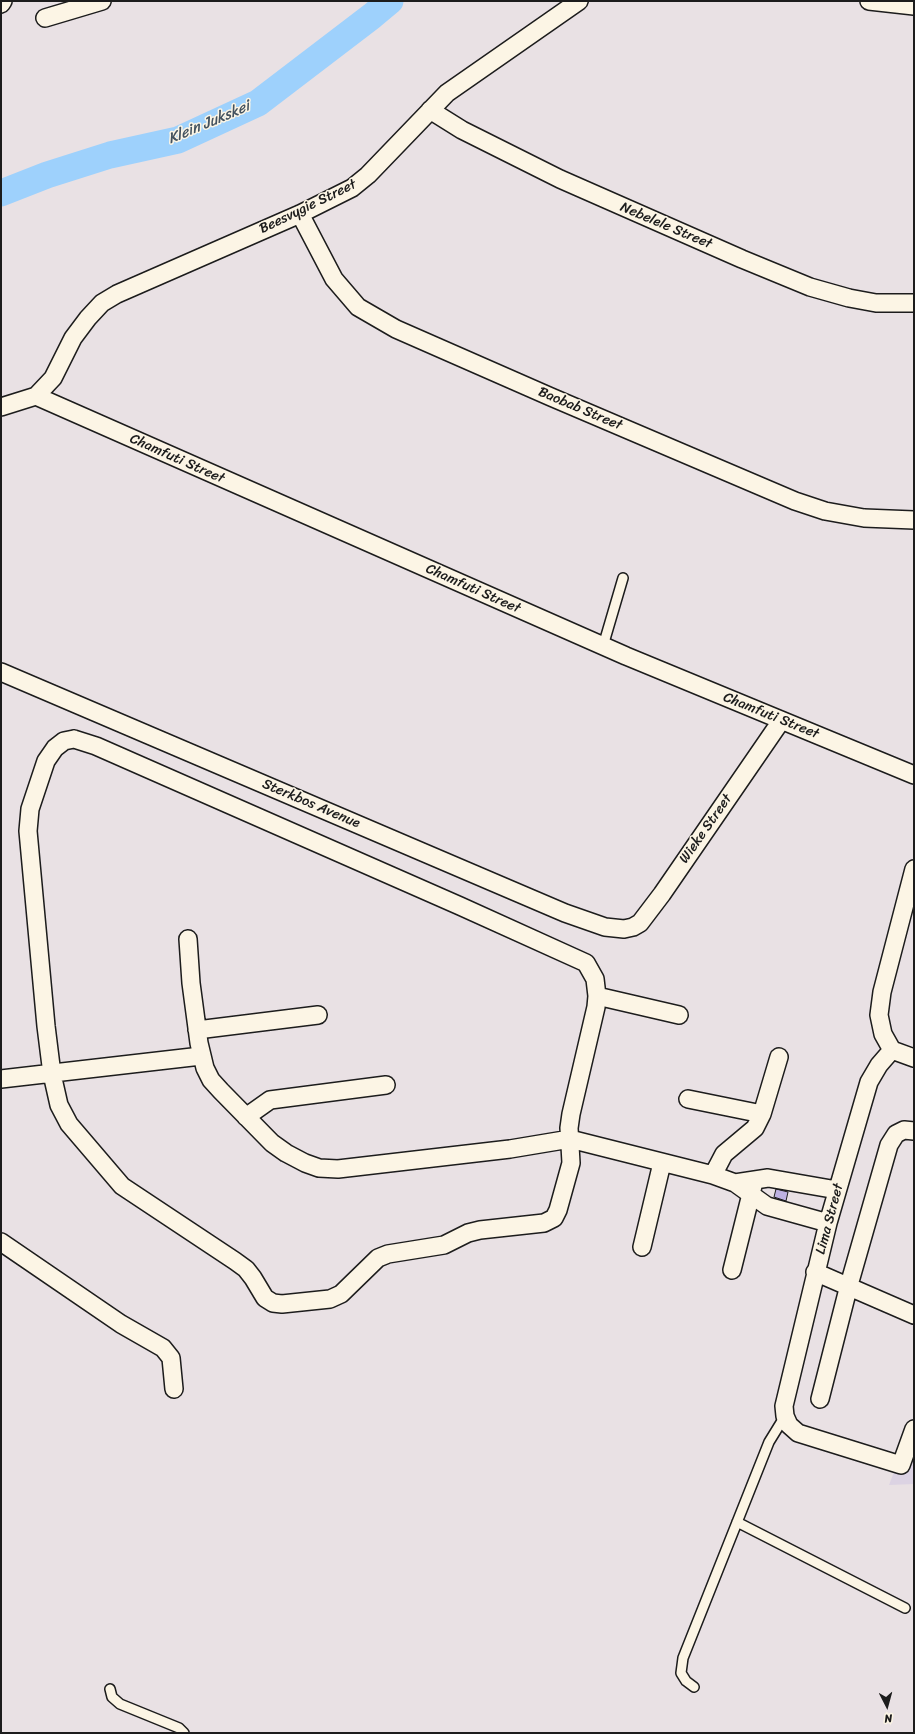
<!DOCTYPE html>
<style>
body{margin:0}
#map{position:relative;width:915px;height:1734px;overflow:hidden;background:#e9e1e4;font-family:Sriracha,sans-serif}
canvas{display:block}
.frame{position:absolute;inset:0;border:2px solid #1c1c1c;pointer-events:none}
.north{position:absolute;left:867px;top:1686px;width:40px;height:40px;-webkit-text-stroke:3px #fcf5e5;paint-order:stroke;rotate:174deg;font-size:11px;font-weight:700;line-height:16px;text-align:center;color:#1c1c1c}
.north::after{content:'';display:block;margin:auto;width:14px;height:18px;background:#1c1c1c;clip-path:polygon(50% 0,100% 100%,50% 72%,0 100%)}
</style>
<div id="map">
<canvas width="915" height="1734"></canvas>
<div class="frame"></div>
<div class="north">N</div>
</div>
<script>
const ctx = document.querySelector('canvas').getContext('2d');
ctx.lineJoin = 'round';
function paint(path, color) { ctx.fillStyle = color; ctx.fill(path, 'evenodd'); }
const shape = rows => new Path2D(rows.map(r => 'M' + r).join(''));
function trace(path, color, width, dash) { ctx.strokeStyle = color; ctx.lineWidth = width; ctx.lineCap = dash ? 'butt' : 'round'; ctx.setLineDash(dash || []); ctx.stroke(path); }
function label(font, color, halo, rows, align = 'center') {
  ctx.font = font + ' Sriracha,sans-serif'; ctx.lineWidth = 3; ctx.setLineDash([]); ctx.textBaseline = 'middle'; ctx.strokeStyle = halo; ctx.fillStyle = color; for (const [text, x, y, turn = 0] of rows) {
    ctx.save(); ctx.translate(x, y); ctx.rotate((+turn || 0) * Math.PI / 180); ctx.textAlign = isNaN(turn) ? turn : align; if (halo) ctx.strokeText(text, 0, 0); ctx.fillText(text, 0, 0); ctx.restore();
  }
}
const built = shape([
 [914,1420,914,1484,889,1485]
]);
const river = shape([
 [1,193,47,175,110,155,178,140,258,103,372,16,390,1]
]);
const building = shape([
 [776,1189,788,1192,786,1201,774,1197,776,1189]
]);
const service = shape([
 [603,646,623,578],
 [737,1522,905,1608],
 [694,1687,686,1681,681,1673,683,1658,769,1442,785,1416],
 [110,1689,112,1697,120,1704,179,1728,184,1733]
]);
const minor = shape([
 [869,1,914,6],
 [1,4,3,1],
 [45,18,102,1],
 [430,110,462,130,560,179,742,259,810,287,849,298,876,303,914,303],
 [300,214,334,279,358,307,396,329,551,397,795,501,825,511,864,518,914,520],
 [36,396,626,656,914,775],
 [36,396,53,378,73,338,88,318,102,303,117,294,300,214,352,188,368,175,447,93,579,1],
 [1,407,36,396],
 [1,672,565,913,605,927,624,929,633,927,640,923,662,894,781,721],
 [74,739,96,746,460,906,586,963,595,979,597,996,596,1007,571,1114,569,1128,571,1163,558,1210,554,1218,544,1223,480,1230,468,1233,444,1245,388,1254,378,1258,341,1294,330,1299,282,1304,273,1303,265,1298,253,1278,246,1269,235,1261,122,1186,69,1124,59,1105,52,1074,46,1026,28,831,30,809,46,761,55,748,64,741,74,739],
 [914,869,882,992,879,1015,883,1034,892,1050,879,1065,869,1082,828,1223,784,1406,785,1416,789,1425,798,1433,901,1465,914,1429],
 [188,939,191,983,199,1043,205,1068,211,1080,221,1091,272,1143,286,1153,305,1163,319,1168,338,1169,510,1149,570,1139,713,1175,735,1183,767,1206,828,1223],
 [597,996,679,1015],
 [197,1030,318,1015],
 [892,1050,914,1058],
 [1,1079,201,1056],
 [688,1099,762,1114],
 [246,1117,270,1100,386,1085],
 [713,1175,724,1154,755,1128,762,1114,779,1057],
 [735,1183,768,1178,837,1190],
 [1,1242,121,1324,163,1348,171,1358,174,1389],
 [642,1247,662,1163],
 [732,1270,753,1186],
 [815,1272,914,1315],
 [820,1399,849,1285,889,1145,896,1134,904,1130,914,1131]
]);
const streetNames = [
 ["Beesvygie Street",308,207,-26],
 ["Nebelele Street",666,226,23],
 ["Baobab Street",580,409,23],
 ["Chamfuti Street",177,459,24],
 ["Chamfuti Street",473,589,24],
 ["Chamfuti Street",771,716,22],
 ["Sterkbos Avenue",311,804,23],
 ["Wieke Street",706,829,-55],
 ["Lima Street",830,1219,-75]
];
const waterNames = [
 ["Klein Jukskei",209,123,-23]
];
paint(built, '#dcd3e3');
trace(river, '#9ed1fc', 27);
paint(building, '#bdb1e2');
trace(building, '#1c1c1c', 1);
trace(service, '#1c1c1c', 12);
trace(minor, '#1c1c1c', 20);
trace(service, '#fcf5e5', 9);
trace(minor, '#fcf5e5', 17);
label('14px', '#1c1c1c', '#fcf5e5', streetNames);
label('italic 15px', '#43525f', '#fcf5e5', waterNames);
</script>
